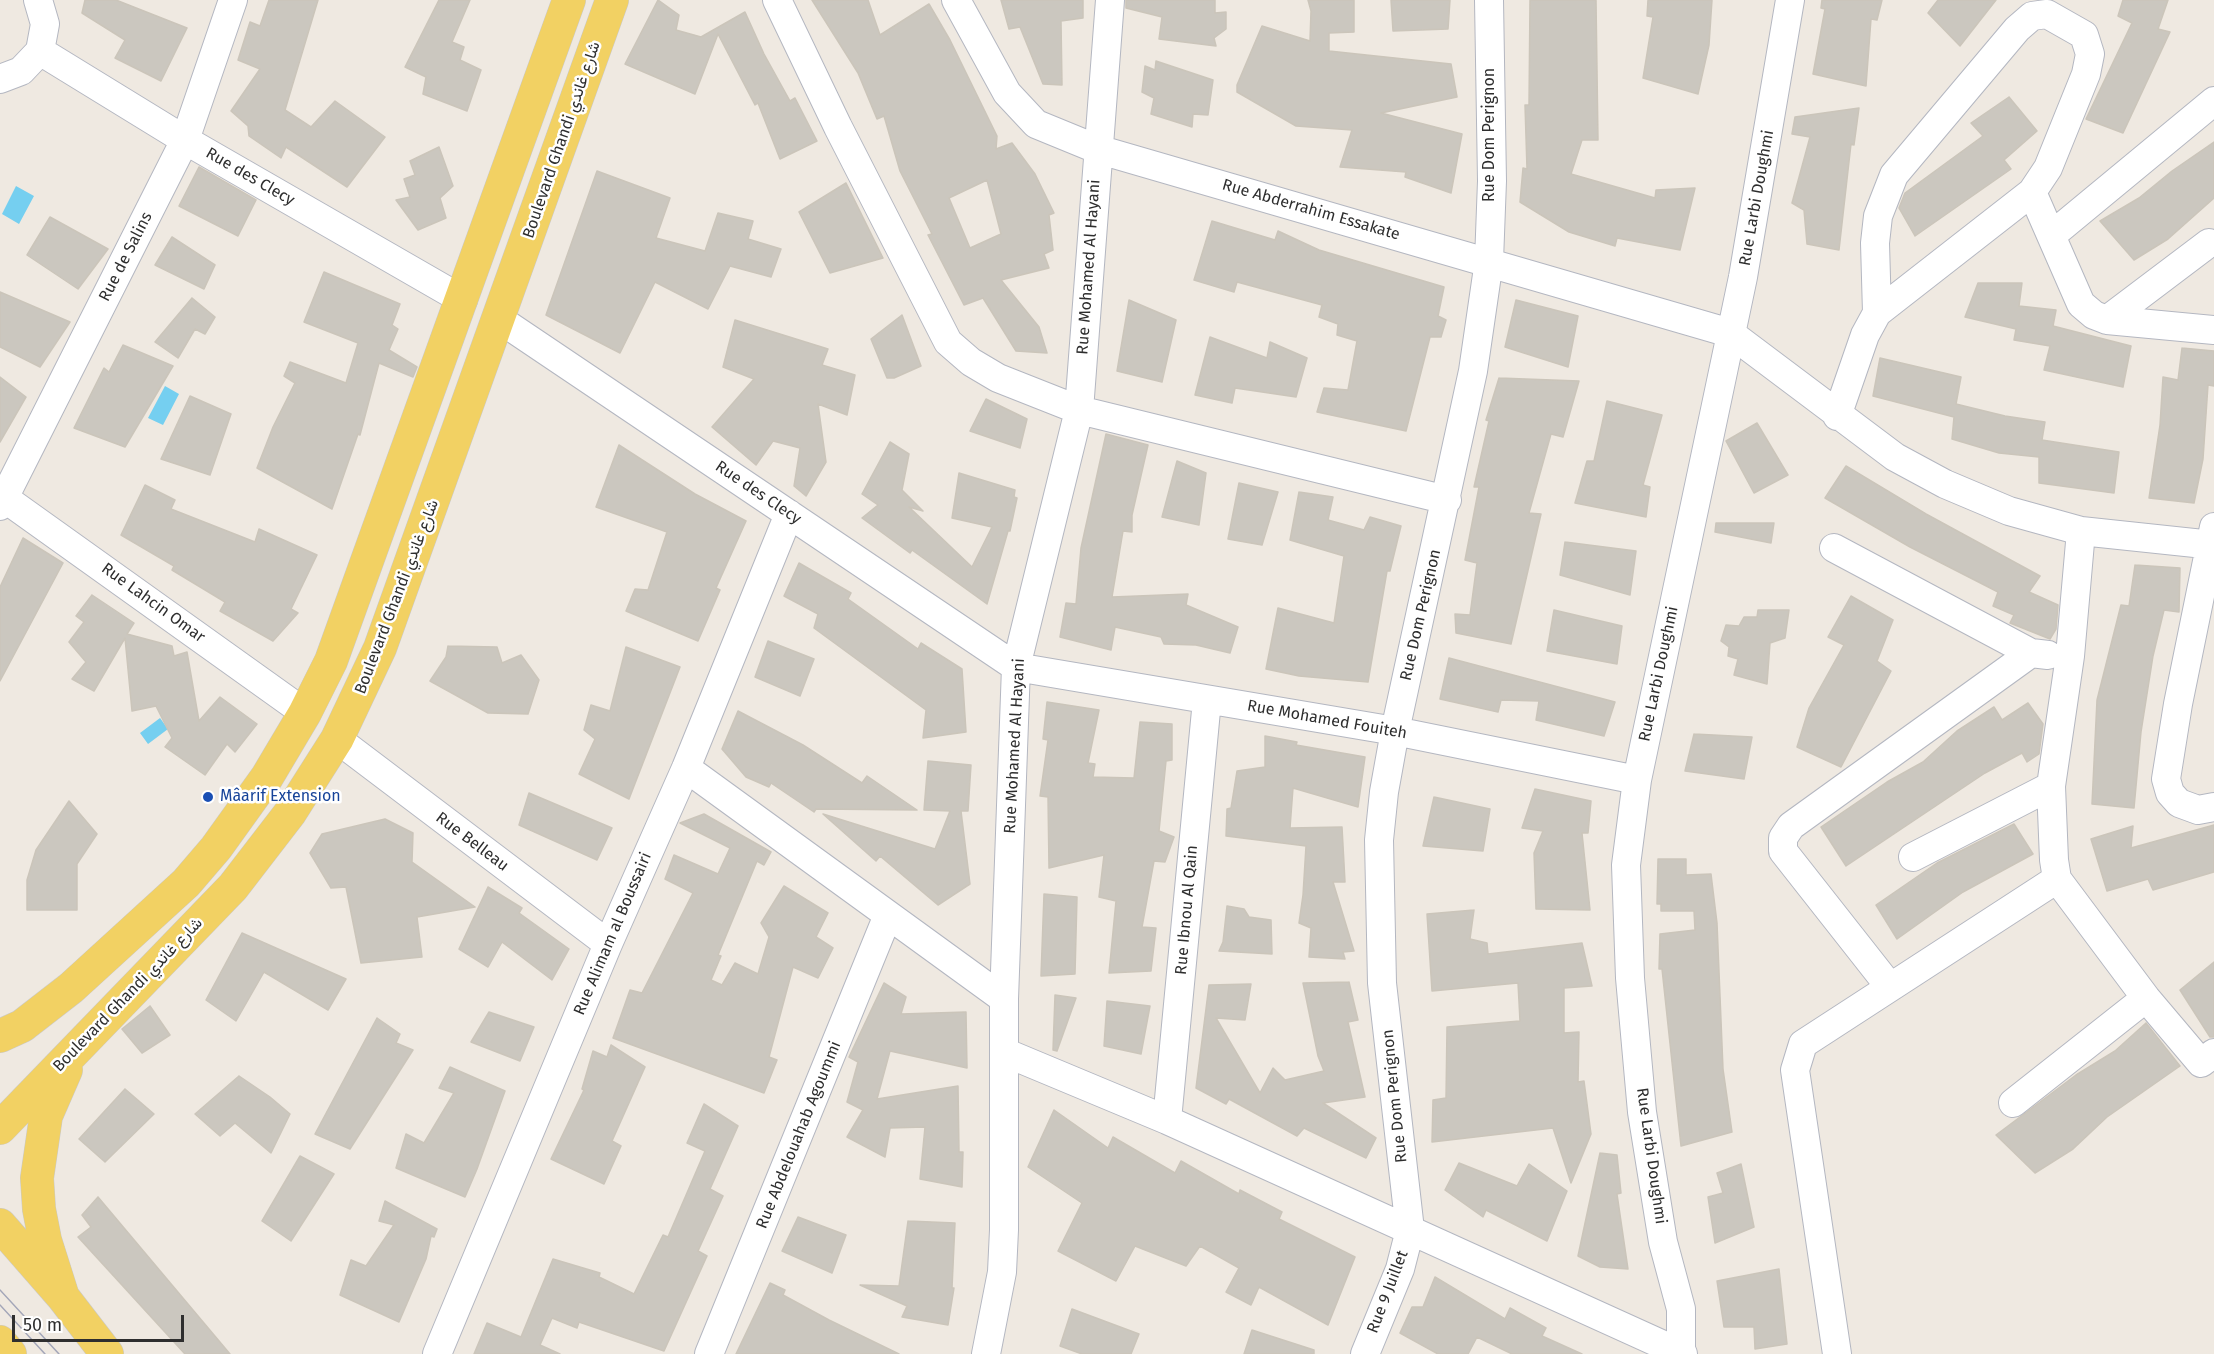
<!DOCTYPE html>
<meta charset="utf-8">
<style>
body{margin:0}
#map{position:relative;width:2214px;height:1354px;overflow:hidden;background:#efe9e1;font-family:"Fira Sans",sans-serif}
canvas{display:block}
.scale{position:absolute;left:12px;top:1315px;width:172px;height:27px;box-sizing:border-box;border:3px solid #2e2e2e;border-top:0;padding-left:8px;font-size:18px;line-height:21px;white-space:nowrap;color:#2e2e2e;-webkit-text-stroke:4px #fff;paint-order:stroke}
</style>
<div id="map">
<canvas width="2214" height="1354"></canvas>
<div class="scale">50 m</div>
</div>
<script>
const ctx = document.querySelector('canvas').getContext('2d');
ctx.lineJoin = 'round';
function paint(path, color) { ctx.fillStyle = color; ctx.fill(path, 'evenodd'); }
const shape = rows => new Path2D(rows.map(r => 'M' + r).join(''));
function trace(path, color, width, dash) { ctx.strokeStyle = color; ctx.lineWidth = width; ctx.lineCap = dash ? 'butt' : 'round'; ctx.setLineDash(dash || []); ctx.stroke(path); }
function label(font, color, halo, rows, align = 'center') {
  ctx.font = font + ' "Fira Sans",Vazirmatn,sans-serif'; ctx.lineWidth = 5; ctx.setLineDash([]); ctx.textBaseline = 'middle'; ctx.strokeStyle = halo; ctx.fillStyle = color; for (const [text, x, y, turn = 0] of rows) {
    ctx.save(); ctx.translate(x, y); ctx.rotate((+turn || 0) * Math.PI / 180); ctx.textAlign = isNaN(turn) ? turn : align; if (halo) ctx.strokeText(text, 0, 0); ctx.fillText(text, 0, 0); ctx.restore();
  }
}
const water = shape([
 [16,186,34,196,19,224,2,214],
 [165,386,179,394,163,425,148,418],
 [160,718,168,729,148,744,140,733]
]);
const building = shape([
 [85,0,116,0,187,28,161,81,115,58,125,40,82,13,85,0],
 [269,0,318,0,285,110,311,127,335,101,385,137,347,187,286,147,281,158,249,136,248,126,231,111,260,69,238,60,250,22,260,26,269,0],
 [439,0,470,0,452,42,464,47,460,60,481,70,467,111,423,94,426,77,405,67,439,0],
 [658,0,679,15,676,30,701,37,745,12,764,54,790,101,795,98,817,141,780,159,758,103,755,105,718,34,695,94,625,64,658,0],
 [812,0,868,0,880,35,929,4,950,40,997,136,996,149,1012,143,1035,174,1054,213,1049,215,1053,250,1044,254,1049,268,1001,280,1039,327,1047,353,1016,351,983,298,964,305,928,235,932,234,900,171,884,116,877,119,858,73,812,0],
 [987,180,1001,234,970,248,949,198,987,180],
 [1001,0,1083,0,1083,18,1061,21,1062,85,1043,84,1020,27,1009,29,1001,0],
 [1126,0,1215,0,1215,13,1226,12,1226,29,1214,38,1216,46,1159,39,1162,17,1126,8,1126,0],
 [1308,0,1354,0,1354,32,1329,33,1329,51,1451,64,1457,97,1381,113,1462,134,1451,193,1405,177,1406,172,1340,167,1352,130,1296,126,1237,92,1237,85,1262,26,1310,41,1311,11,1308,0],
 [1391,0,1450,0,1448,29,1393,31,1391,0],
 [1530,0,1596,0,1598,140,1582,140,1571,174,1655,198,1656,190,1695,188,1680,250,1617,238,1615,246,1569,232,1520,202,1523,168,1527,169,1525,105,1529,105,1530,0],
 [1648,0,1712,0,1709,45,1698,94,1643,78,1653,17,1647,16,1648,0],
 [1822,0,1882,0,1877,20,1871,19,1866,86,1813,74,1825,9,1821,8,1822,0],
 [1938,0,1996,0,1960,46,1928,13,1938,0],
 [2123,0,2168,0,2158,29,2170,32,2123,133,2086,119,2132,23,2118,16,2123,0],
 [1156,61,1213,80,1208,115,1193,114,1192,127,1151,114,1154,98,1142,92,1145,66,1155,70,1156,61],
 [2009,97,2037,131,2004,160,2011,169,1915,236,1899,208,1905,193,1983,136,1971,123,2009,97],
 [1859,108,1854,145,1851,144,1839,250,1807,244,1804,210,1792,203,1810,137,1792,134,1795,117,1859,108],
 [2214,142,2214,198,2168,239,2134,260,2100,221,2139,198,2172,171,2214,142],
 [439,147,453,186,440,198,446,218,418,230,396,200,410,197,404,179,415,175,410,161,439,147],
 [199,167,256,200,238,236,179,206,199,167],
 [597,171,670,198,656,238,705,251,718,213,753,221,748,239,781,249,771,277,730,266,708,309,655,282,620,353,546,315,597,171],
 [846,183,883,258,830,273,799,212,846,183],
 [50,217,108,249,78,289,27,255,50,217],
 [1212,221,1275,240,1278,231,1319,250,1444,287,1438,316,1446,320,1441,337,1430,337,1406,431,1317,412,1324,388,1348,390,1357,341,1337,335,1338,324,1319,317,1322,305,1237,282,1234,292,1194,280,1212,221],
 [172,237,215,265,204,289,155,265,172,237],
 [324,272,400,304,392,325,398,329,389,350,417,367,413,377,379,363,360,435,358,434,332,509,257,468,273,427,295,383,284,376,290,362,346,383,358,343,304,322,324,272],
 [1978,283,2022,283,2019,306,2056,310,2053,326,2131,346,2123,387,2044,370,2050,346,2014,340,2016,329,1965,317,1978,283],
 [0,292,70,322,40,367,0,347,0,292],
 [192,298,215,317,205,334,195,329,178,358,155,342,192,298],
 [1129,300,1176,320,1162,382,1117,371,1129,300],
 [1516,300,1578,316,1568,367,1505,347,1516,300],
 [902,315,921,366,894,378,887,378,871,339,902,315],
 [735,320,828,349,822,365,855,375,847,415,818,404,826,462,806,496,794,486,800,448,773,441,756,465,712,427,754,379,723,367,735,320],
 [1210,337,1267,358,1270,342,1307,358,1296,397,1235,388,1232,403,1195,395,1210,337],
 [123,345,173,366,125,447,74,428,104,368,109,372,123,345],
 [2182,348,2214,351,2214,386,2208,385,2203,459,2194,503,2149,498,2160,425,2163,377,2178,380,2182,348],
 [1880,358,1961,377,1956,404,2005,416,2045,422,2042,440,2119,452,2114,493,2039,483,2039,457,1999,453,1952,439,1954,417,1873,396,1880,358],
 [0,377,26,397,0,442,0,377],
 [1499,378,1579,381,1563,437,1551,434,1529,513,1541,514,1511,644,1456,633,1455,614,1470,615,1477,563,1465,560,1479,487,1474,487,1489,421,1486,420,1499,378],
 [190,396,231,414,210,475,161,459,190,396],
 [986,399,1027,419,1020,448,970,431,986,399],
 [1607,401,1662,415,1643,485,1650,487,1646,517,1575,503,1587,461,1594,461,1607,401],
 [1757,423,1788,475,1754,493,1726,441,1757,423],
 [1106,434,1148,445,1132,515,1132,532,1123,531,1112,597,1188,594,1186,605,1238,627,1230,653,1196,645,1164,644,1161,637,1115,627,1111,650,1060,637,1066,603,1076,604,1081,548,1106,434],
 [890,442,909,454,902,490,923,511,909,507,972,567,992,527,952,518,959,473,1015,490,1014,497,1017,498,1010,531,1008,531,987,604,912,550,910,553,862,518,878,505,862,494,890,442],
 [619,445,695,494,746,521,716,588,720,590,698,641,626,611,635,589,648,590,667,532,596,507,619,445],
 [1177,461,1206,473,1199,525,1162,517,1177,461],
 [1846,466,1926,514,2040,576,2029,592,2058,605,2056,629,2050,639,2010,623,2014,615,1993,606,1998,592,1910,547,1825,498,1846,466],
 [1239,483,1278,492,1262,545,1228,539,1239,483],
 [145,485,175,500,171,509,255,542,259,529,317,555,291,609,298,613,273,641,220,611,225,602,172,570,174,566,121,535,145,485],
 [1299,492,1333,497,1328,520,1364,530,1370,517,1401,526,1390,571,1387,571,1368,682,1299,676,1266,669,1278,608,1334,623,1344,556,1290,540,1299,492],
 [1716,523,1774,523,1771,543,1715,532,1716,523],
 [23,538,63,563,0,681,0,587,23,538],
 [1565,542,1636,551,1630,595,1560,575,1565,542],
 [799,563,851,593,848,599,918,649,921,643,962,669,966,732,923,738,926,710,814,628,818,614,784,596,799,563],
 [2135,565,2180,568,2179,612,2164,610,2153,656,2141,732,2134,808,2092,804,2097,700,2121,605,2129,606,2135,565],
 [92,595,134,623,127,634,172,646,174,656,187,652,199,721,220,697,257,724,235,752,227,744,205,775,165,747,172,738,156,706,132,711,125,638,94,691,72,679,86,662,69,642,84,622,76,616,92,595],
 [1851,596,1893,620,1877,661,1891,671,1841,767,1797,747,1809,708,1844,645,1828,637,1851,596],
 [1554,610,1622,626,1617,664,1547,651,1554,610],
 [1758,610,1789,610,1785,638,1770,643,1767,684,1734,675,1738,659,1728,656,1729,647,1721,641,1726,625,1739,626,1744,617,1757,617,1758,610],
 [768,641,814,659,800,696,755,677,768,641],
 [448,646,497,647,502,663,521,655,539,680,528,714,488,713,430,681,446,657,448,646],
 [626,647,680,667,629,799,579,774,595,739,584,730,591,705,610,711,626,647],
 [1449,658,1615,702,1604,736,1536,720,1539,701,1501,700,1498,712,1440,699,1449,658],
 [1047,702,1099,710,1088,763,1095,764,1093,777,1134,778,1140,722,1172,724,1172,760,1166,761,1159,831,1174,837,1165,862,1154,861,1142,927,1156,928,1151,971,1109,973,1116,901,1099,897,1104,855,1049,868,1048,797,1040,796,1048,740,1043,739,1047,702],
 [2028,703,2043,724,2039,754,2027,762,2022,753,1985,773,1846,866,1821,827,1887,782,1923,762,1957,731,1994,707,2002,720,2028,703],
 [738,711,803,745,862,783,867,776,917,810,816,809,814,812,771,783,769,787,746,777,722,749,738,711],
 [1694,734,1752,737,1744,779,1685,771,1694,734],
 [1265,736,1297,742,1296,745,1365,757,1358,807,1293,788,1290,828,1342,827,1345,882,1333,882,1354,951,1343,952,1345,959,1309,957,1311,928,1299,923,1303,895,1306,846,1226,836,1227,809,1231,808,1237,771,1265,767,1265,736],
 [928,761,971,765,968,811,961,811,970,884,938,905,880,856,876,861,823,814,935,849,950,811,924,810,928,761],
 [1535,789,1591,801,1588,833,1582,833,1590,910,1536,909,1534,853,1543,831,1522,828,1535,789],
 [529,793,612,828,597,860,519,825,529,793],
 [1434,797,1490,809,1483,851,1423,846,1434,797],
 [69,801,97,834,77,864,77,910,27,910,27,880,36,850,69,801],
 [704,814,771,852,764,865,757,861,718,955,721,956,711,980,722,985,735,963,758,974,769,937,761,923,784,886,828,913,816,937,833,948,818,978,793,967,769,1057,777,1060,764,1093,613,1038,630,990,642,993,693,893,665,879,674,855,718,874,730,848,680,823,704,814],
 [385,819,413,833,412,862,475,907,417,917,422,957,361,963,346,887,331,888,310,853,322,834,385,819],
 [2014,824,2033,854,1963,892,1897,939,1876,905,1937,863,2014,824],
 [2214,825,2214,872,2153,890,2148,879,2107,891,2091,839,2133,826,2131,848,2214,825],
 [1658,859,1686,859,1686,875,1711,874,1717,923,1723,1069,1732,1132,1681,1146,1662,969,1659,969,1660,934,1695,930,1694,911,1661,911,1661,904,1657,904,1658,859],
 [488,887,522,908,519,913,569,949,552,980,502,942,488,967,459,949,488,887],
 [1044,894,1077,897,1075,974,1041,976,1044,894],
 [1227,906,1244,909,1249,917,1271,920,1272,954,1219,951,1223,942,1227,906],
 [1474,910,1470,939,1487,943,1488,954,1582,943,1592,986,1564,988,1564,1033,1579,1032,1578,1082,1584,1081,1591,1134,1571,1183,1553,1128,1432,1142,1433,1100,1446,1098,1447,1027,1520,1021,1518,983,1432,991,1427,914,1474,910],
 [242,933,346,979,328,1010,264,972,236,1021,206,1000,242,933],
 [2214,962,2214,1037,2210,1037,2180,990,2214,962],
 [1349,982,1358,1020,1348,1022,1365,1097,1323,1103,1376,1138,1366,1158,1304,1128,1297,1136,1229,1099,1226,1104,1196,1088,1209,985,1251,984,1245,1020,1216,1018,1260,1093,1273,1068,1285,1080,1324,1071,1318,1056,1303,983,1349,982],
 [884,983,906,997,901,1014,966,1012,967,1068,890,1051,877,1099,958,1086,959,1152,963,1152,962,1187,920,1179,925,1127,890,1128,885,1157,847,1137,863,1110,847,1102,858,1062,849,1057,884,983],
 [1055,995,1076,998,1057,1051,1053,1050,1055,995],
 [1107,1001,1150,1006,1141,1054,1104,1046,1107,1001],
 [150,1006,170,1035,142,1053,122,1029,150,1006],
 [489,1012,534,1027,520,1061,471,1042,489,1012],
 [377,1018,400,1034,396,1043,413,1050,350,1149,315,1134,377,1018],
 [2146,1023,2180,1066,2107,1117,2073,1149,2035,1173,1996,1135,2076,1075,2115,1051,2146,1023],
 [611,1045,645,1067,612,1141,621,1146,604,1184,551,1159,584,1090,582,1089,593,1051,607,1057,611,1045],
 [450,1067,505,1091,477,1169,465,1197,396,1168,406,1134,424,1143,454,1093,439,1088,450,1067],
 [239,1076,270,1097,290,1114,271,1153,235,1123,220,1136,195,1114,239,1076],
 [125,1089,154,1114,105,1162,79,1139,125,1089],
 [704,1104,738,1126,710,1189,723,1196,698,1251,707,1256,664,1351,579,1322,577,1328,552,1318,540,1345,560,1354,474,1354,487,1323,521,1337,553,1259,600,1273,599,1277,634,1294,663,1235,668,1237,705,1151,687,1143,704,1104],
 [1054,1110,1108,1148,1113,1137,1175,1173,1181,1161,1239,1194,1240,1190,1282,1212,1279,1219,1355,1257,1328,1325,1259,1287,1251,1305,1226,1292,1239,1268,1200,1246,1186,1266,1135,1246,1116,1281,1058,1251,1082,1203,1028,1167,1054,1110],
 [1600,1153,1617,1155,1621,1193,1617,1194,1628,1269,1600,1267,1578,1256,1600,1153],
 [300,1156,334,1174,291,1241,262,1221,300,1156],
 [1459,1163,1517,1186,1529,1164,1567,1191,1547,1241,1486,1210,1483,1217,1445,1190,1459,1163],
 [1741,1164,1754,1227,1715,1243,1708,1197,1723,1193,1717,1173,1741,1164],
 [98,1197,230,1354,185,1354,78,1237,91,1227,82,1215,98,1197],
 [385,1201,437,1229,434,1237,431,1236,426,1259,399,1322,340,1295,351,1260,366,1266,394,1225,379,1221,385,1201],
 [798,1217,846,1235,832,1273,782,1251,798,1217],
 [908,1221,955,1223,952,1288,954,1288,948,1325,902,1317,907,1306,860,1285,899,1286,908,1221],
 [1779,1269,1787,1344,1755,1349,1754,1327,1724,1327,1717,1281,1779,1269],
 [1435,1277,1505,1319,1510,1308,1546,1328,1542,1336,1582,1354,1512,1354,1477,1337,1468,1354,1438,1354,1400,1333,1412,1307,1423,1307,1435,1277],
 [770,1283,785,1290,783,1295,829,1320,899,1354,736,1354,770,1283],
 [1072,1309,1139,1334,1131,1354,1082,1354,1060,1346,1072,1309],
 [1252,1330,1314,1350,1314,1354,1244,1354,1252,1330]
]);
const minor = shape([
 [777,0,838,127,948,342,971,362,998,378,1079,410,1447,500],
 [956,0,1007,93,1036,124,1097,149,1730,333,1895,457,1945,484,2009,511,2081,531,2214,545],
 [40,51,185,140,463,300],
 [0,79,21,71,40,51,45,24,38,0],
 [2052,235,2214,101],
 [1877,313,1875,243,1878,216,1894,175,2017,29,2032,16,2047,14,2084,35,2090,54,2086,74,2048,168,2032,192,2081,304,2094,315,2107,320,2214,330],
 [499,319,1016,667,1395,731,1637,780],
 [2107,320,2209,243],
 [1837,416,1865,335,1877,313,2032,192],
 [0,495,305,713],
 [0,506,185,140,233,0],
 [2214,527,2178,704,2166,779,2170,793,2179,803,2198,810,2214,807],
 [2081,531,2070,656,2051,786,2054,860,2057,879,2146,998,2201,1063,2214,1053],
 [1834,548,2031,653,2048,655],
 [337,739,608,944],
 [686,768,1004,999],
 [1913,857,2051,786],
 [1890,987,1783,851,1783,838,1791,826,2031,653],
 [1004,1052,1167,1120,1683,1354],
 [2013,1103,2146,998],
 [1167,1120,1207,700],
 [437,1354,608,944,686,768,789,514],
 [709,1354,888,915],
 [986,1354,1002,1272,1004,1230,1004,999,1016,667,1079,410,1110,0],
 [1365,1354,1400,1269,1410,1230,1382,983,1379,840,1384,792,1395,731,1473,371,1489,261,1492,181,1489,0],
 [1681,1354,1681,1309,1663,1242,1642,1112,1630,978,1626,865,1637,780,1743,277,1790,0],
 [1837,1354,1795,1070,1803,1044,2057,879]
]);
const major = shape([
 [0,1036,22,1026,71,988,186,883,216,848,267,777,305,713,331,661,569,0],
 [0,1128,233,887,290,813,337,739,380,648,612,0],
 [0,1225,63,1297,107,1354],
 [63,1297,45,1240,39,1209,37,1178,46,1116,66,1070],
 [0,1342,10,1354]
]);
const tram = shape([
 [0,1290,59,1354],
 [0,1305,45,1354]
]);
const markers = [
 [208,797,6,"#1a4fb4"]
];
const streetNames = [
 ["Rue Dom Perignon",1490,135,-90],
 ["Boulevard Ghandi شارع غاندي",562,140,-71],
 ["Rue des Clecy",250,177,30],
 ["Rue Larbi Doughmi",1757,198,-80],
 ["Rue Abderrahim Essakate",1311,210,16],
 ["Rue de Salins",126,257,-63],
 ["Rue Mohamed Al Hayani",1089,267,-86],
 ["Rue des Clecy",758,493,34],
 ["Boulevard Ghandi شارع غاندي",397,597,-69],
 ["Rue Lahcin Omar",153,603,36],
 ["Rue Dom Perignon",1421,615,-77],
 ["Rue Larbi Doughmi",1659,674,-78],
 ["Rue Mohamed Fouiteh",1327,720,10],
 ["Rue Mohamed Al Hayani",1015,746,-87],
 ["Rue Belleau",472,842,37],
 ["Rue Ibnou Al Qain",1187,910,-85],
 ["Rue Alimam al Boussairi",613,934,-67],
 ["Boulevard Ghandi شارع غاندي",128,995,-46],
 ["Rue Dom Perignon",1395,1096,-96],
 ["Rue Abdelouahab Agoummi",799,1135,-68],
 ["Rue Larbi Doughmi",1651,1156,82],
 ["Rue 9 Juillet",1388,1292,-69]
];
const transitNames = [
 ["Mâarif Extension",220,797]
];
paint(water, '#75cff0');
paint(building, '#cbc7bf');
trace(building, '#cbc5ba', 1.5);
trace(minor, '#b4b7c1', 30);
trace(major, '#c9c9c9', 34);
trace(minor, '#fff', 28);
trace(major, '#f2d163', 33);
trace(tram, '#a3a6b8', 1.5);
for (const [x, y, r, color] of markers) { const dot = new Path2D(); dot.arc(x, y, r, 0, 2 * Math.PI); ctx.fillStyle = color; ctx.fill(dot); trace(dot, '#fff', 2); }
label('16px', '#2e2e2e', '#fff', streetNames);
label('16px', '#164399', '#fff', transitNames, 'left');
</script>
